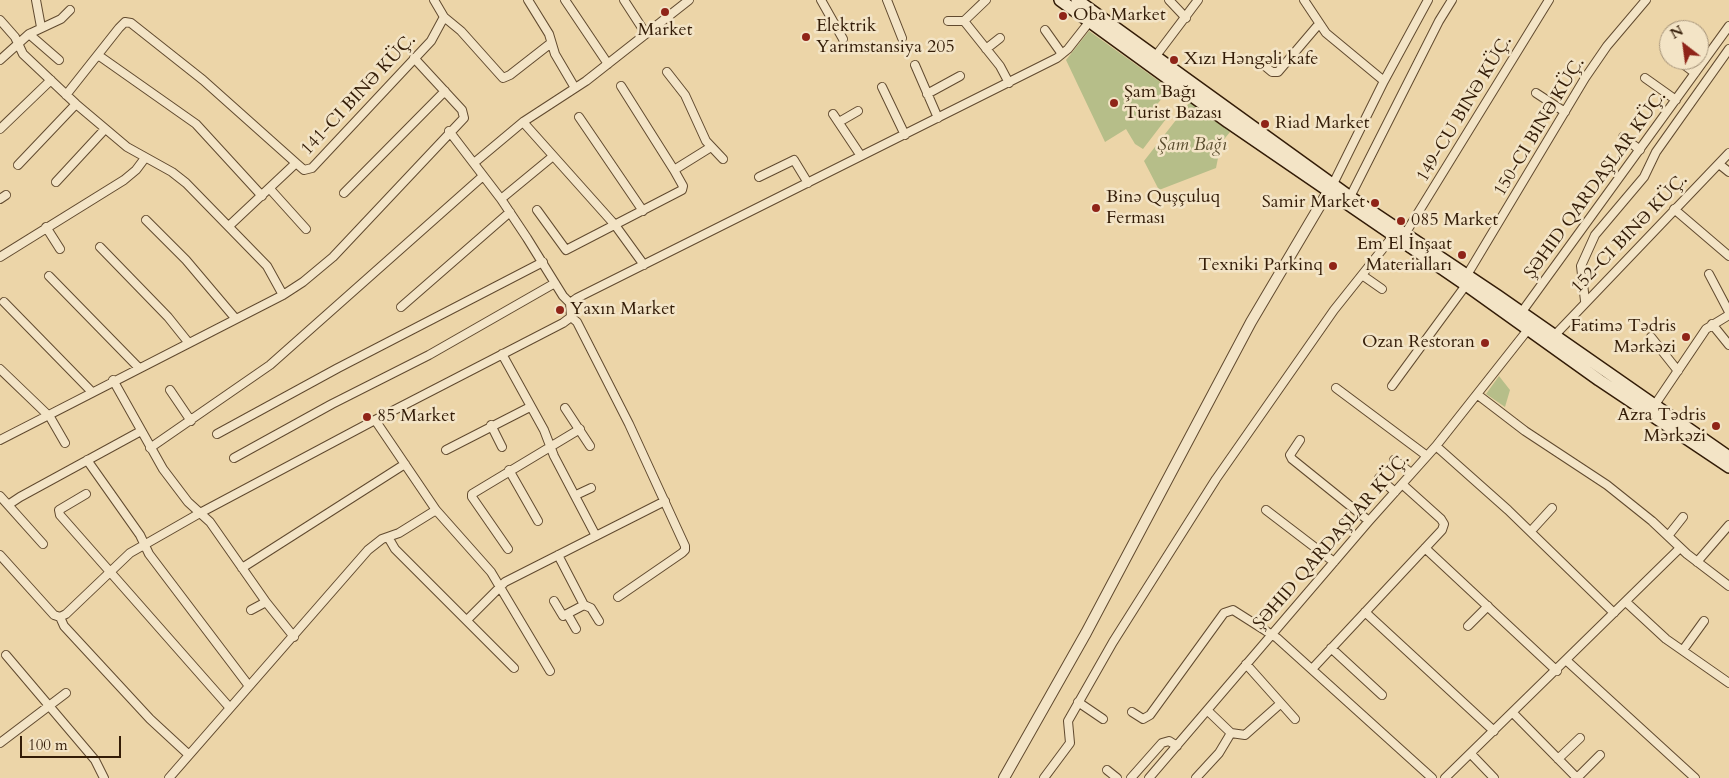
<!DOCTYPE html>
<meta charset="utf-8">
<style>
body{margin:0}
#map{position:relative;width:1729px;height:778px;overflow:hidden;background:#ecd5a8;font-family:Cardo,serif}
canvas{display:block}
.north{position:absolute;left:1659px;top:20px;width:50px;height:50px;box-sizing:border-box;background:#f3e4c6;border:1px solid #a6947a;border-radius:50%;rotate:330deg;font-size:14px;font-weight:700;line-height:20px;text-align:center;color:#331c07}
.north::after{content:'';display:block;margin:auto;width:18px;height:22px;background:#8f2418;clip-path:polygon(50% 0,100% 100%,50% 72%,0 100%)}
.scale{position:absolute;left:20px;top:736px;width:101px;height:22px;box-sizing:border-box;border:2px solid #331c07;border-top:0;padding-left:6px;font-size:15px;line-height:18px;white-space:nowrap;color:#331c07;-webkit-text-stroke:4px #f3e4c6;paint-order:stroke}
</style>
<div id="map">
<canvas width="1729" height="778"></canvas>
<div class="north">N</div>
<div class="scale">100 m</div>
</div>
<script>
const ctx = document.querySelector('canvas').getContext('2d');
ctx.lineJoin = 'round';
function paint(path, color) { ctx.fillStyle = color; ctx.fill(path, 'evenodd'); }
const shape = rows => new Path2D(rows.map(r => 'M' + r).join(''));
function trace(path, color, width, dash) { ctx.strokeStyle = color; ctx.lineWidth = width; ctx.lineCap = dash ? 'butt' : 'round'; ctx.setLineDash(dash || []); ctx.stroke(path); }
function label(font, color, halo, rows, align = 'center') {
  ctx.font = font + ' Cardo,serif'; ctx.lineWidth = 5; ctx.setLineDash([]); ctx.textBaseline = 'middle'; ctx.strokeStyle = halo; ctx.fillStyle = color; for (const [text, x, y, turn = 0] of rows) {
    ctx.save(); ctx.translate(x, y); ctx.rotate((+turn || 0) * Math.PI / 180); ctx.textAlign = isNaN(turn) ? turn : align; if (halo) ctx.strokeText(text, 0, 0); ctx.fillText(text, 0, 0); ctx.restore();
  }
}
const green = shape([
 [1089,31,1170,89,1153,109,1166,119,1143,149,1135,144,1126,129,1105,142,1066,60],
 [1190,102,1230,132,1221,143,1216,168,1159,190,1144,161],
 [1499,376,1510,390,1505,407,1486,394]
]);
const minor = shape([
 [36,0,41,27],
 [528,0,549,34,555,54,575,88],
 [565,0,608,64],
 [624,0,646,34],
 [821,0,843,39],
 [887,0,902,38],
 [986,0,964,21,1000,66,1009,83],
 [1169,0,1186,18],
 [1304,0,1326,33,1384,81],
 [444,17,461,31,503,78,510,75,551,43],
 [0,20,15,37,23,54,76,104,127,147,172,172,186,183,267,266,283,295],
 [948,21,964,21],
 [1045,30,1062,54],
 [29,34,59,60],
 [986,49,1000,38],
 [98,55,196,124,262,196],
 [1155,57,1198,0],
 [0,60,29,34,61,19,70,10],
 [1679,61,1695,73],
 [1260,62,1272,72,1278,72,1318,25],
 [915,65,938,118],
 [667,72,685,95,706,141,723,159],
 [1645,78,1676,100],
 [882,87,905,135],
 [1536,93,1565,112],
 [927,94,960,76],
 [66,95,119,28,125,22,131,23,203,80,296,163],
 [833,114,861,156],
 [579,117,643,211],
 [523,122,615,225,644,265],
 [839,122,858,111],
 [0,129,51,80],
 [449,131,501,199,527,238,563,296,570,303],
 [1623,137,1640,150],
 [474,163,523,122,586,81,689,0],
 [1719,164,1729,172],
 [18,165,76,104],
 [674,170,711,147],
 [759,177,794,160,808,183],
 [56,182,105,129],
 [1333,184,1384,81,1428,0],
 [270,189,306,229],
 [344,193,445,91],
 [1350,197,1439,21,1452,0],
 [0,199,6,195],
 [501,199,552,157],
 [1674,209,1729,256],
 [537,210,566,250,682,190,683,186,674,170,621,86],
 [146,220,186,260,235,318],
 [230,225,296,163,304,170,312,168,431,41,444,17,434,0],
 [46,227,60,249],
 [1405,234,1549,0],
 [100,247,168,317,188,342],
 [0,257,124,180,136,170,145,158],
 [1709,274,1729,312],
 [1362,275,1382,289],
 [1467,275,1585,78,1607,46,1646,0],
 [49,276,138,367],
 [1585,301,1581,266,1595,235,1644,177,1656,152,1729,49],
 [4,302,91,391],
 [401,307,510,212],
 [1521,313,1729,26],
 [571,317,577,322,629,424,685,546,685,550,682,553,618,597],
 [1712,324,1729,345],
 [1554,336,1729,153],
 [1651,337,1678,371],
 [502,354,544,430,554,456,596,536],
 [0,369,50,417,65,443],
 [113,380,163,469,188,502,210,522,266,602,294,637],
 [1392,386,1466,285],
 [1336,388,1427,456],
 [170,390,191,421],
 [1478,395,1525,431,1607,485,1652,521,1687,554,1729,586],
 [1654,406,1706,329,1729,315],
 [565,408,590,446],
 [375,420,436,510,491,572,550,671],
 [491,425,502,447],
 [217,434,338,368,543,262],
 [0,440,283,295,303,282,333,257,464,118,462,110,414,58],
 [1300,440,1290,455,1292,459,1369,521],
 [1436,446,1508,510,1614,613],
 [150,448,270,365,483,176],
 [446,450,530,407],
 [234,458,332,404,429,355,555,283],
 [87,460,140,535,149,554,249,686],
 [1394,460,1411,473],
 [509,470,538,521],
 [1379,478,1395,492],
 [86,494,59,510,60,515,230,708],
 [576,495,591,488],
 [0,496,43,544],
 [8,505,20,497,141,431],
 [1266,510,1334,562],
 [1531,531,1552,508],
 [1668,536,1683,517],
 [388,537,395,549,514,668],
 [1425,548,1557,671],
 [508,549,472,497,472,494,580,429],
 [0,555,54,615,60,617,64,626,150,719,189,755],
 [1697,562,1729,525],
 [242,568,405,464],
 [554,601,563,616,584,605,558,555],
 [1626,602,1666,639,1729,683],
 [584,605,591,608,599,621],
 [251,610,266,602],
 [1365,612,1494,731],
 [568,615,576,629],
 [60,617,66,614,130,553,200,513,375,420,563,323,571,317,570,303,577,298,1057,58,1068,49,1090,21],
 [467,620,505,582,665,501],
 [1468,626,1488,606],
 [1331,648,1382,695],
 [1683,650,1704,621],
 [6,655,95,760,104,778],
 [1567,661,1695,778],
 [1246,664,1295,719],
 [1313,668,1442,530,1444,524,1441,519,1402,484],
 [1078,702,1103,719],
 [1132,712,1143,719,1150,715,1224,613,1233,610,1277,638,1432,778],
 [1513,713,1577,778],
 [1231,733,1245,735,1280,704],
 [0,743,66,693],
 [1471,754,1494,778],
 [1558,759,1580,738],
 [1107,770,1117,778],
 [169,778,368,550,382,539,399,533,436,510],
 [1044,778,1070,743,1068,721,1113,642,1216,479,1334,310,1393,236],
 [1131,778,1162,743,1169,741,1177,746],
 [1149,778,1369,521,1436,446,1530,327],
 [1196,778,1219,753,1231,733,1208,711],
 [1445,778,1680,548],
 [1577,778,1600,755]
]);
const tertiary = shape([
 [1004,778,1086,633,1251,322,1332,185]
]);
const secondary = shape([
 [1060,0,1228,122,1466,285,1599,380,1729,467],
 [1077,0,1350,197,1498,296,1729,457]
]);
const markers = [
 [665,12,5,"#8f2418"],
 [1063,16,5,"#8f2418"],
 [806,37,5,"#8f2418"],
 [1174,60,5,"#8f2418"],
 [1114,103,5,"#8f2418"],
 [1265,124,5,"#8f2418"],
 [1375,203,5,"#8f2418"],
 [1096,208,5,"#8f2418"],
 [1401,221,5,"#8f2418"],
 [1462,255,5,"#8f2418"],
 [1333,266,5,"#8f2418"],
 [560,310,5,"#8f2418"],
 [1686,337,5,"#8f2418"],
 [1485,343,5,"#8f2418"],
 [367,417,5,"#8f2418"],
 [1716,426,5,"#8f2418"]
];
const poiNames = [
 ["Oba Market",1073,16],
 ["Elektrik",816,27],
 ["Yarımstansiya 205",816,48],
 ["Market",665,31,"center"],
 ["Xızı Həngəli kafe",1184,60],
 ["Şam Bağı",1124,93],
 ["Turist Bazası",1124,114],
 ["Riad Market",1275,124],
 ["Binə Quşçuluq",1106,198],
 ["Ferması",1106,219],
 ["Samir Market",1365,203,"right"],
 ["085 Market",1411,221],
 ["Em El İnşaat",1452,245,"right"],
 ["Materialları",1452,266,"right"],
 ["Texniki Parkinq",1323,266,"right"],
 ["Yaxın Market",570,310],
 ["Fatimə Tədris",1676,327,"right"],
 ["Mərkəzi",1676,348,"right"],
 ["Ozan Restoran",1475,343,"right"],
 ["Azra Tədris",1706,416,"right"],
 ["Mərkəzi",1706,437,"right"],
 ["85 Market",377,417]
];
const streetNames = [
 ["141-CI BINƏ KÜÇ.",359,95,-47],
 ["149-CU BINƏ KÜÇ.",1465,109,-59],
 ["150-CI BINƏ KÜÇ.",1540,127,-59],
 ["ŞƏHID QARDAŞLAR KÜÇ.",1596,185,-54],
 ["152-CI BINƏ KÜÇ.",1630,234,-46],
 ["ŞƏHID QARDAŞLAR KÜÇ.",1332,542,-49]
];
const parkNames = [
 ["Şam Bağı",1192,146]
];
paint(green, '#b6be89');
trace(minor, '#614a2f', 10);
trace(tertiary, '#614a2f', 12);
trace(secondary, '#331c07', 14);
trace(minor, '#f3e4c6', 8);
trace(tertiary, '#f3e4c6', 10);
trace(secondary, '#f3e4c6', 11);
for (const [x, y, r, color] of markers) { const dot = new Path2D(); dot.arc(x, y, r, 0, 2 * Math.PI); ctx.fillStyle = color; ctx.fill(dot); trace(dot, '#f3e4c6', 2); }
label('18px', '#331c07', '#f3e4c6', poiNames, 'left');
label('18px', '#331c07', '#f3e4c6', streetNames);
label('italic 18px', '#5a4d2e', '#f3e4c6', parkNames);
</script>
